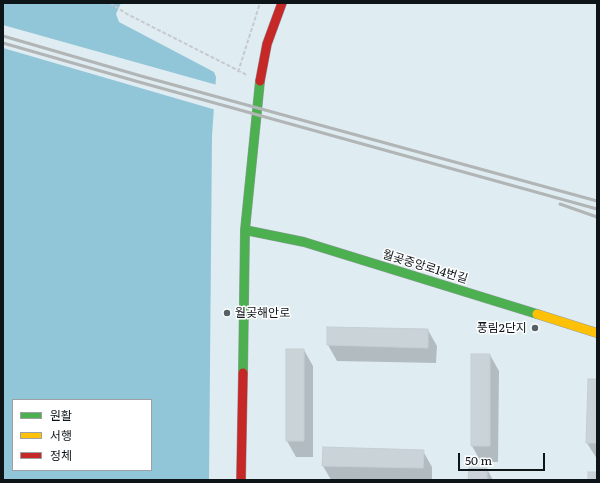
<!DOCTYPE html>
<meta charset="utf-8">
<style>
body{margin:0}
#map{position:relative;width:600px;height:483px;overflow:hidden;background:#dfecf1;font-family:Literata,"Noto Sans KR",serif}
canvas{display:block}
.frame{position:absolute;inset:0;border:4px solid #0d1519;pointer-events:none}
.legend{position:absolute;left:12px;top:399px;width:140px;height:72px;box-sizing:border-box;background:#fff;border:1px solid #9ea1a3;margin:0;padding:5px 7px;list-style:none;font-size:12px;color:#0d1519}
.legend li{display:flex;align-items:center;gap:8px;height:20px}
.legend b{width:20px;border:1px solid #9ea1a3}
.scale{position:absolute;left:458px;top:453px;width:87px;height:18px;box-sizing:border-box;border:2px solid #0d1519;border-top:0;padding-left:5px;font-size:12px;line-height:14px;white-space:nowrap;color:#0d1519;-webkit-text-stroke:3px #fff;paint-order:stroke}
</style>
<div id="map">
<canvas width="600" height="483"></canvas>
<div class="frame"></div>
<ul class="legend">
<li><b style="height:5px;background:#4caf50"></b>원활</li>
<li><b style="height:5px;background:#ffc107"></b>서행</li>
<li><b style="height:5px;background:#c62828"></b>정체</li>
</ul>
<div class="scale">50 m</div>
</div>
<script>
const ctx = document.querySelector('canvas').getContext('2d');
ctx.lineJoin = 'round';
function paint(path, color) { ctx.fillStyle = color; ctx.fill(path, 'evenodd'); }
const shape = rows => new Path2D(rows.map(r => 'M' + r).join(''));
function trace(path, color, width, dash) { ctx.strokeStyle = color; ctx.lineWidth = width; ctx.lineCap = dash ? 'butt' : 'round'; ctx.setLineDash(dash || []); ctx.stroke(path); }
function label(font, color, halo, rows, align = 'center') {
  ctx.font = font + ' Literata,"Noto Sans KR",serif'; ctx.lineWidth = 3; ctx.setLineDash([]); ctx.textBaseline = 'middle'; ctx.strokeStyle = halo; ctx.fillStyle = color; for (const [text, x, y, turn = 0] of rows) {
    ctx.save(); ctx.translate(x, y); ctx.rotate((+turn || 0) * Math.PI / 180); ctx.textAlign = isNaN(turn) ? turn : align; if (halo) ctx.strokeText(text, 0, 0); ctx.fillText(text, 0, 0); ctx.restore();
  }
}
const water = shape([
 [3,3,121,3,116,14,119,22,214,72,216,77,212,136,209,480,3,480],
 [13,400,151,400,151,470,13,470]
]);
const pier = shape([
 [3,25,217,85,216,110,3,48]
]);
const shadow = shape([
 [328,328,428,330,437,346,436,363,337,361,328,345],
 [287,350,304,350,313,366,313,457,296,457,287,441],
 [490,355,499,371,498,462,481,462,472,446],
 [597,380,597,459,587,443],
 [423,451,432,467,432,480,331,480,323,466],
 [487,469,493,480,469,480]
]);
const building = shape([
 [327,327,428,329,428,348,327,345,327,327],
 [286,349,304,349,304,441,286,441,286,349],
 [471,354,490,354,490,446,471,446,471,354],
 [588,379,597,379,597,443,586,443,588,379],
 [323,447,424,450,423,468,322,466,323,447],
 [469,468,487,468,487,480,468,480,469,468],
 [588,472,597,472,597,480,588,480,588,472]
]);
const path = shape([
 [110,3,127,14,247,75],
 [238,72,260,3]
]);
const fast = shape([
 [245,230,304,242,537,314],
 [243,373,245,230,260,81]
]);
const slow = shape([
 [537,314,597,333]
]);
const jam = shape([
 [260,81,267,44,282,3],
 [241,480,243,373]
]);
const rail = shape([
 [3,36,141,76,597,201],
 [3,43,139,82,597,209],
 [560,204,597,217]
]);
const markers = [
 [227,313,4,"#566065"],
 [535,328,4,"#566065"]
];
const streetNames = [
 ["월곶중앙로14번길",425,267,17]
];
const poiNames = [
 ["월곶해안로",235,313],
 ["풍림2단지",527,328,"right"]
];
paint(water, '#91c5d8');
paint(pier, '#dfecf1');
paint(shadow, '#0003');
paint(building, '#cad4d8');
trace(building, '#c4ced3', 1);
trace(fast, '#959fa3', 10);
trace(slow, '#959fa3', 10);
trace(jam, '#959fa3', 10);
trace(path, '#c6cacc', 2, [4, 2]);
trace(fast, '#4caf50', 9);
trace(slow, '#ffc107', 9);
trace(jam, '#c62828', 9);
trace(rail, '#b2b5b6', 3);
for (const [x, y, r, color] of markers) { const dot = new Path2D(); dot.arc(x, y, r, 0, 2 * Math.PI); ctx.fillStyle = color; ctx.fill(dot); trace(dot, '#fff', 1.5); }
label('12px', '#0d1519', '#fff', streetNames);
label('12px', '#0d1519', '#fff', poiNames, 'left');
</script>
